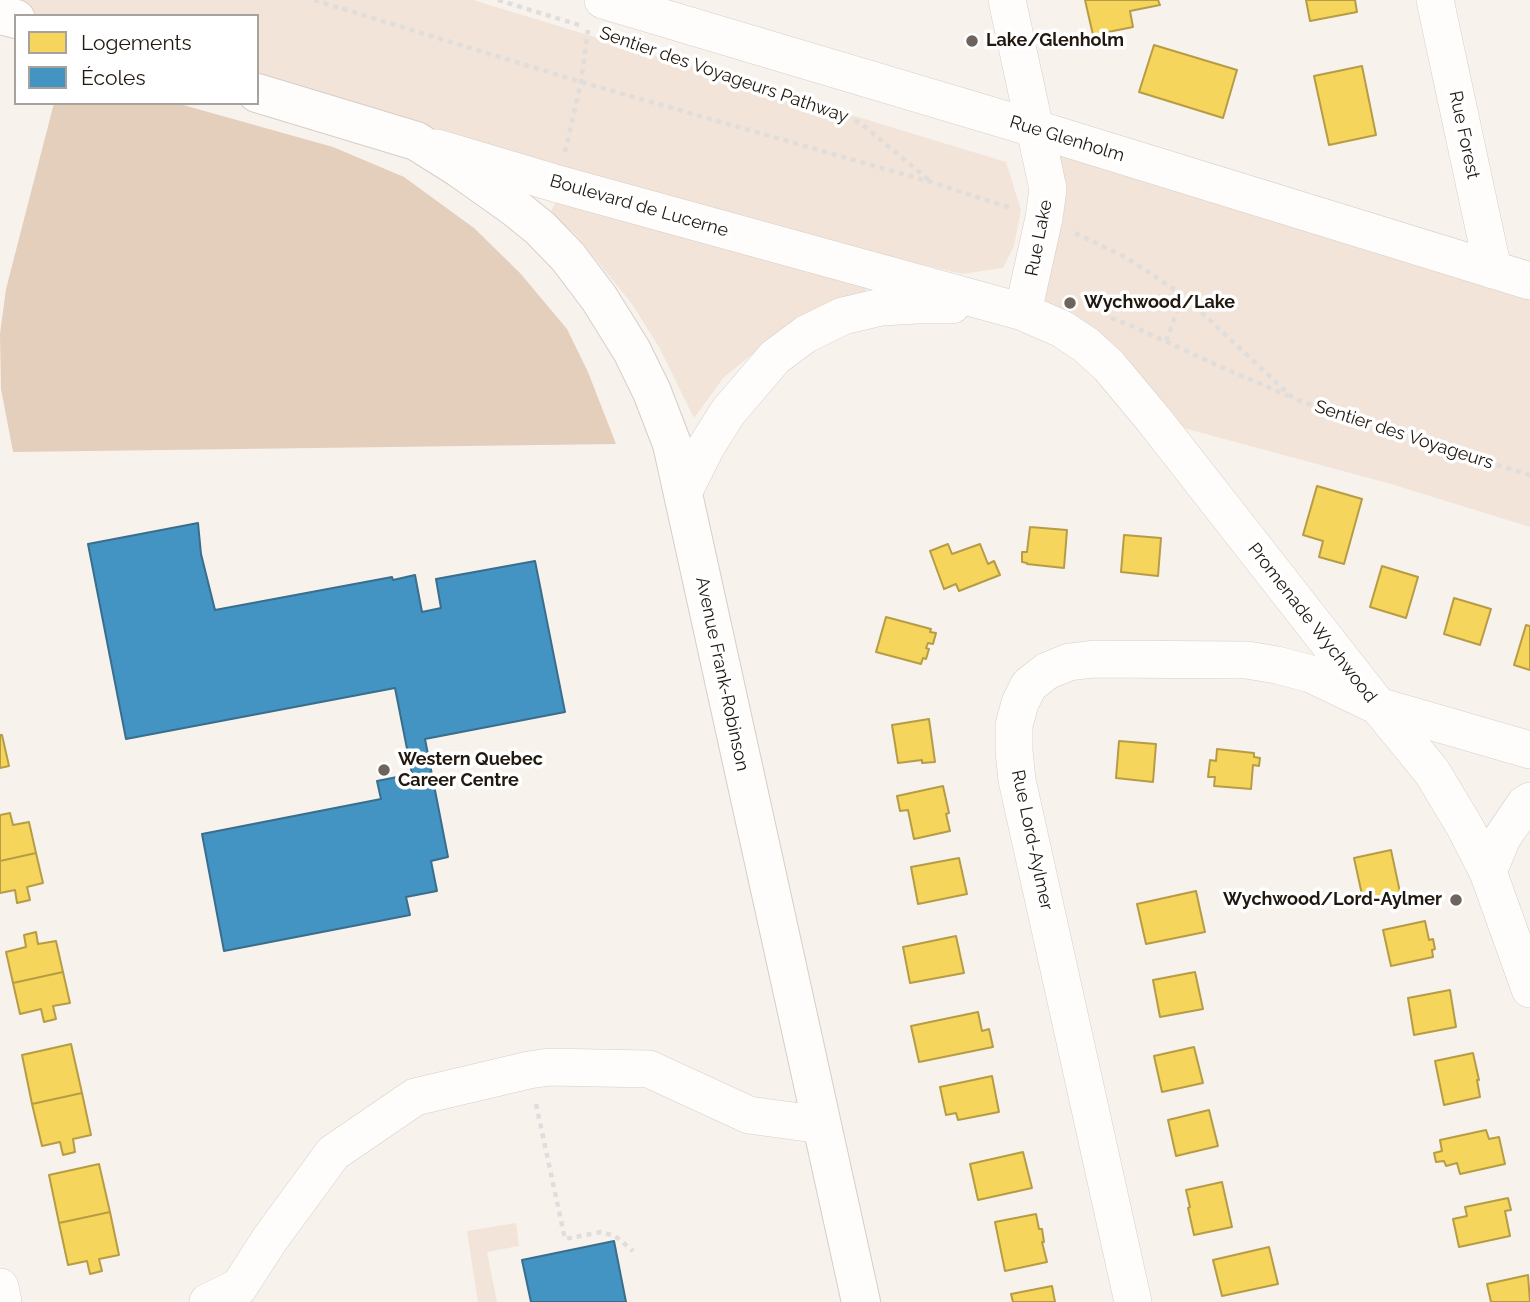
<!DOCTYPE html>
<meta charset="utf-8">
<style>
body{margin:0}
#map{position:relative;width:1530px;height:1302px;overflow:hidden;background:#f8f2ed;font-family:Raleway,sans-serif}
canvas{display:block}
.legend{position:absolute;left:14px;top:14px;width:245px;height:91px;box-sizing:border-box;background:#fff;border:2px solid #a6a39f;margin:0;padding:9px 12px;list-style:none;font-size:21px;color:#21180f}
.legend li{display:flex;align-items:center;gap:14px;height:35px}
.legend b{width:35px;border:2px solid #a6a39f}
</style>
<div id="map">
<canvas width="1530" height="1302"></canvas>
<ul class="legend">
<li><b style="height:19px;background:#f6d55c"></b>Logements</li>
<li><b style="height:19px;background:#4393c3"></b>Écoles</li>
</ul>
</div>
<script>
const ctx = document.querySelector('canvas').getContext('2d');
ctx.lineJoin = 'round';
function paint(path, color) { ctx.fillStyle = color; ctx.fill(path, 'evenodd'); }
const shape = rows => new Path2D(rows.map(r => 'M' + r).join(''));
function trace(path, color, width, dash) { ctx.strokeStyle = color; ctx.lineWidth = width; ctx.lineCap = dash ? 'butt' : 'round'; ctx.setLineDash(dash || []); ctx.stroke(path); }
function label(font, color, halo, rows, align = 'center') {
  ctx.font = font + ' Raleway,sans-serif'; ctx.lineWidth = 7; ctx.setLineDash([]); ctx.textBaseline = 'middle'; ctx.strokeStyle = halo; ctx.fillStyle = color; for (const [text, x, y, turn = 0] of rows) {
    ctx.save(); ctx.translate(x, y); ctx.rotate((+turn || 0) * Math.PI / 180); ctx.textAlign = isNaN(turn) ? turn : align; if (halo) ctx.strokeText(text, 0, 0); ctx.fillText(text, 0, 0); ctx.restore();
  }
}
const green = shape([
 [0,0,473,0,1006,162,1021,210,1014,246,1003,268,962,274,453,151,257,91,257,16,16,16],
 [1033,128,1530,281,1530,527,1391,484,1154,420,1029,289],
 [558,198,870,285,849,311,759,349,724,377,694,418,659,347,632,304,576,235,550,213],
 [516,1223,519,1246,487,1252,497,1302,478,1302,467,1231]
]);
const forest = shape([
 [54,103,176,103,333,147,404,177,474,228,520,273,567,329,588,372,616,444,13,452,1,389,0,334,6,289]
]);
const homes = shape([
 [1085,0,1158,0,1160,5,1130,11,1133,27,1093,35,1085,0],
 [1306,0,1355,0,1357,12,1310,21,1306,0],
 [1154,45,1237,70,1223,118,1139,92,1154,45],
 [1362,66,1376,135,1329,145,1314,76,1362,66],
 [1317,486,1362,499,1344,564,1319,557,1323,541,1303,535,1317,486],
 [1030,527,1067,530,1064,568,1027,564,1027,563,1022,562,1022,552,1027,552,1030,527],
 [1124,535,1161,538,1158,576,1121,572,1124,535],
 [948,544,952,554,980,544,988,564,994,561,1000,575,959,591,956,584,944,589,930,551,948,544],
 [1382,566,1418,577,1406,618,1370,607,1382,566],
 [1454,598,1491,609,1480,645,1444,634,1454,598],
 [886,617,931,629,930,632,936,633,933,644,928,643,926,648,929,649,926,659,923,658,921,664,876,652,886,617],
 [1526,625,1530,626,1530,670,1514,665,1526,625],
 [929,719,935,762,922,763,922,760,898,763,892,725,929,719],
 [0,735,2,735,9,766,0,768,0,735],
 [1119,741,1156,744,1153,782,1116,778,1119,741],
 [1217,749,1254,753,1254,757,1260,758,1259,766,1253,765,1251,789,1214,786,1215,777,1208,777,1210,760,1216,761,1217,749],
 [943,786,949,813,946,814,950,831,914,839,908,810,900,811,897,796,943,786],
 [10,813,13,825,29,822,36,853,0,861,0,815,10,813],
 [1391,850,1401,897,1364,904,1354,858,1391,850],
 [36,853,43,883,27,887,30,900,17,903,15,890,0,893,0,861,36,853],
 [959,858,967,894,918,904,911,867,959,858],
 [1196,891,1205,932,1146,944,1137,904,1196,891],
 [1425,921,1429,940,1433,939,1435,949,1432,950,1433,957,1391,966,1383,930,1425,921],
 [36,932,38,944,56,941,63,972,13,983,6,952,26,947,24,935,36,932],
 [956,936,964,973,910,983,903,947,956,936],
 [63,972,70,1003,53,1006,56,1019,44,1022,41,1009,20,1014,13,983,63,972],
 [1195,972,1203,1009,1160,1017,1153,980,1195,972],
 [1450,990,1456,1027,1414,1035,1408,998,1450,990],
 [978,1012,982,1031,989,1029,993,1047,919,1062,911,1026,978,1012],
 [71,1044,82,1093,32,1104,22,1055,71,1044],
 [1194,1047,1203,1083,1162,1092,1154,1056,1194,1047],
 [1473,1053,1479,1080,1477,1080,1480,1097,1444,1105,1435,1061,1473,1053],
 [992,1076,999,1112,958,1120,956,1113,946,1115,940,1087,992,1076],
 [82,1093,91,1135,73,1139,75,1152,63,1155,60,1142,42,1146,32,1104,82,1093],
 [1209,1110,1218,1146,1176,1156,1168,1120,1209,1110],
 [1486,1130,1489,1139,1499,1137,1505,1164,1460,1174,1457,1163,1446,1166,1444,1161,1436,1162,1434,1153,1442,1151,1440,1140,1486,1130],
 [1023,1152,1032,1188,978,1200,970,1164,1023,1152],
 [99,1164,110,1212,59,1223,49,1175,99,1164],
 [1222,1182,1232,1227,1194,1235,1188,1208,1190,1207,1186,1190,1222,1182],
 [1508,1198,1511,1210,1505,1211,1510,1236,1459,1247,1453,1219,1467,1216,1465,1207,1508,1198],
 [110,1212,119,1255,99,1259,102,1271,90,1274,87,1261,68,1265,59,1223,110,1212],
 [1036,1214,1039,1229,1042,1229,1044,1242,1042,1242,1047,1262,1005,1271,995,1222,1036,1214],
 [1269,1247,1278,1284,1222,1296,1213,1260,1269,1247],
 [1528,1275,1530,1302,1491,1302,1487,1284,1528,1275],
 [1052,1286,1055,1302,1013,1302,1011,1294,1052,1286]
]);
const schools = shape([
 [198,523,201,554,215,610,392,577,393,580,415,575,422,612,441,608,436,579,535,561,565,712,425,739,448,857,431,861,437,891,406,897,410,915,224,951,202,834,381,799,377,781,412,774,395,688,126,739,88,544,198,523],
 [614,1241,626,1302,531,1302,522,1260,614,1241]
]);
const path = shape([
 [314,0,581,82,934,183,1011,208],
 [498,0,579,25],
 [780,92,838,111,863,125,930,181],
 [565,152,581,82,588,30],
 [1075,233,1127,258,1183,295,1293,398,1353,421,1530,475],
 [1111,318,1132,326,1221,367,1289,396],
 [1166,341,1183,295],
 [536,1104,565,1239,601,1232,615,1236,633,1251]
]);
const minor = shape([
 [603,0,1033,128,1530,281],
 [1007,0,1048,189,1044,218,1023,312],
 [1435,0,1493,270],
 [437,148,558,184,1023,312,1062,329,1086,345,1109,366,1154,420,1378,706,1432,772,1465,827,1488,872,1530,989],
 [683,493,706,447,728,412,775,357,806,334,843,316,881,307,917,305,952,305],
 [1488,872,1502,838,1525,804,1530,801],
 [0,1287,3,1302],
 [208,1302,239,1287,270,1239,333,1153,415,1097,529,1070,549,1067,649,1069,749,1115,822,1125],
 [1133,1302,1017,780,1014,751,1014,725,1020,703,1029,685,1047,671,1069,662,1094,659,1247,660,1277,665,1311,674,1378,706,1530,750]
]);
const major = shape([
 [0,15,16,19],
 [257,93,416,141,459,168,514,207,540,228,568,257,599,298,632,351,652,392,672,444,861,1302]
]);
const markers = [
 [972,41,7,"#6c645d"],
 [1070,303,7,"#6c645d"],
 [384,770,7,"#6c645d"],
 [1456,900,7,"#6c645d"]
];
const poiNames = [
 ["Lake/Glenholm",986,41],
 ["Wychwood/Lake",1084,303],
 ["Western Quebec",398,760],
 ["Career Centre",398,781],
 ["Wychwood/Lord-Aylmer",1442,900,"right"]
];
const streetNames = [
 ["Sentier des Voyageurs Pathway",724,75,19],
 ["Rue Forest",1464,135,78],
 ["Rue Glenholm",1067,139,17],
 ["Boulevard de Lucerne",639,206,16],
 ["Rue Lake",1039,238,-79],
 ["Sentier des Voyageurs",1404,435,18],
 ["Promenade Wychwood",1312,623,52],
 ["Avenue Frank-Robinson",722,674,78],
 ["Rue Lord-Aylmer",1032,840,78]
];
paint(green, '#f2e4d8');
paint(forest, '#e4cebc');
paint(homes, '#f6d55c');
trace(homes, '#b69c45', 2);
paint(schools, '#4393c3');
trace(schools, '#396e8d', 2);
trace(minor, '#d6cec7', 38);
trace(major, '#d6cec7', 40);
trace(path, '#dfdedc', 4.5, [5, 5]);
trace(minor, '#fefdfc', 37);
trace(major, '#fefdfc', 38);
for (const [x, y, r, color] of markers) { const dot = new Path2D(); dot.arc(x, y, r, 0, 2 * Math.PI); ctx.fillStyle = color; ctx.fill(dot); trace(dot, '#fff', 2.5); }
label('bold 18px', '#21180f', '#fff', poiNames, 'left');
label('18px', '#21180f', '#fff', streetNames);
</script>
